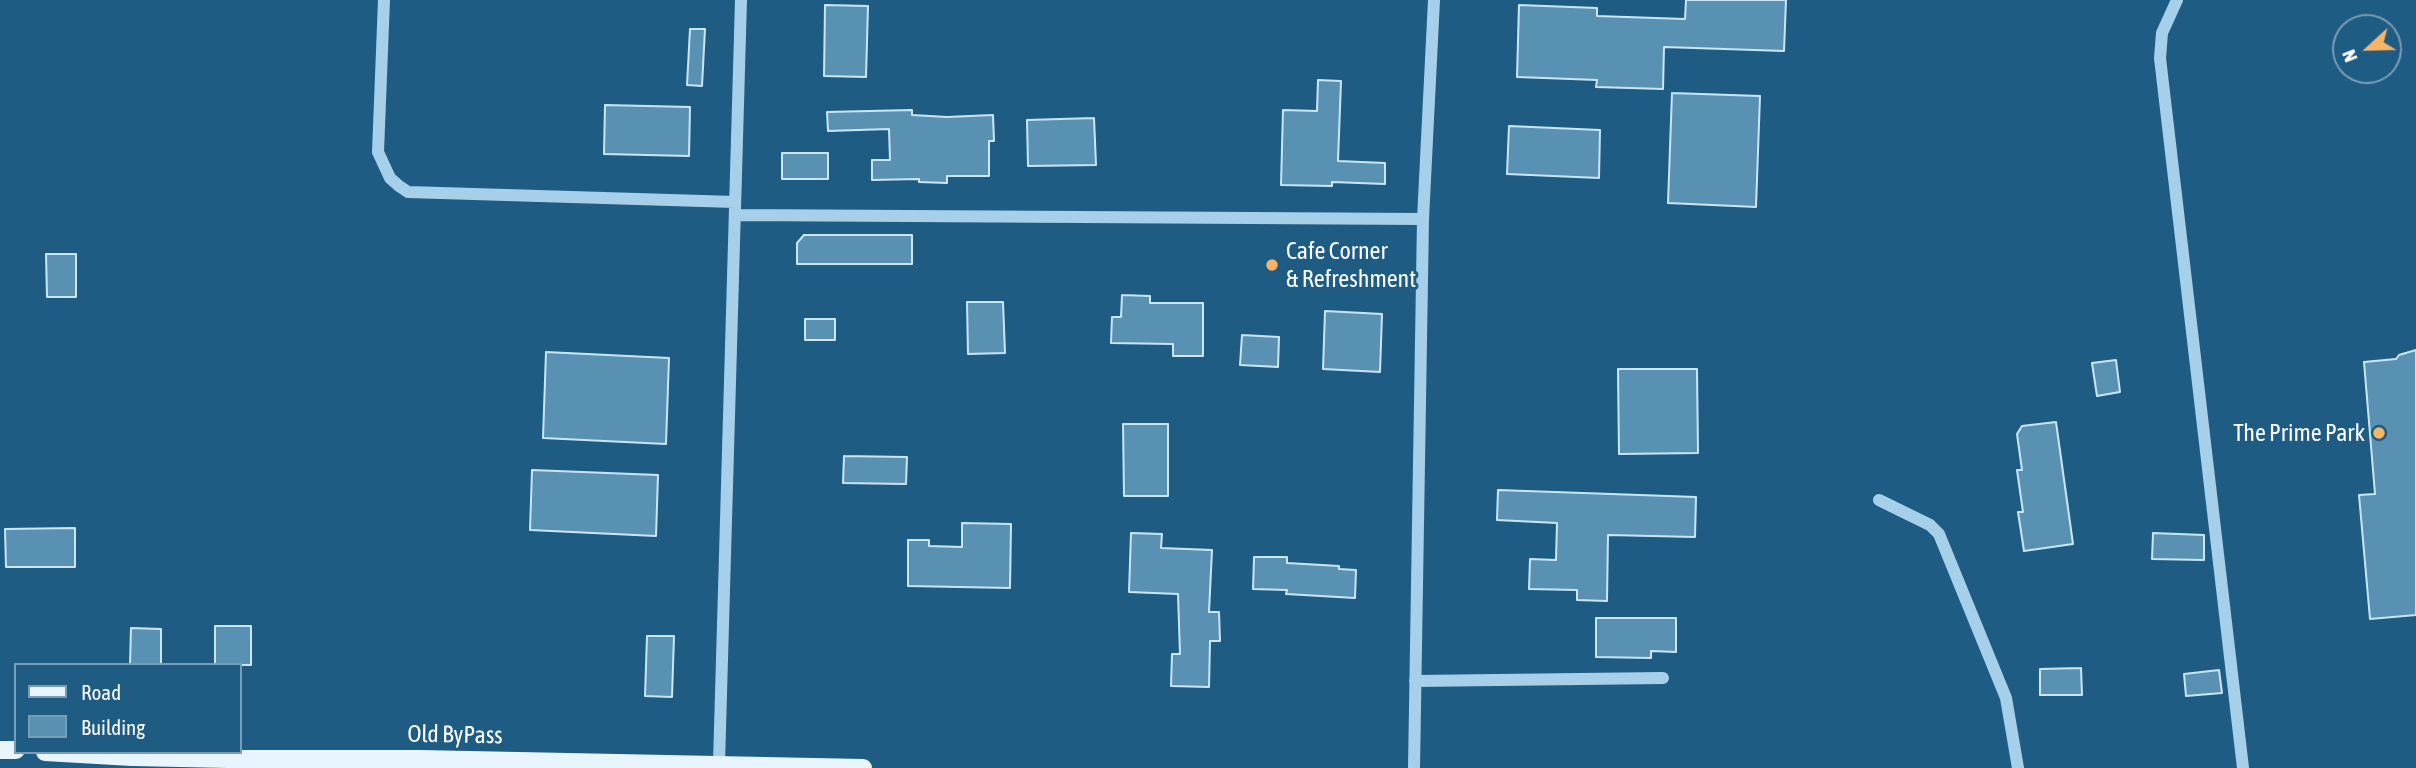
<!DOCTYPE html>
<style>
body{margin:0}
#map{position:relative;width:2416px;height:768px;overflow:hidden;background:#1f5c83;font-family:"Asap Condensed",sans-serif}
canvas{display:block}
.legend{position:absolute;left:14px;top:663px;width:228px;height:91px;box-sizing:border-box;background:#1f5c83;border:2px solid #799db5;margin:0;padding:9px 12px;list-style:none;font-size:21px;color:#fff}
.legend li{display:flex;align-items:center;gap:14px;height:35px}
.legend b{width:35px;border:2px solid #799db5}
.north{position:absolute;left:2332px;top:14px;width:70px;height:70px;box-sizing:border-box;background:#1f5c83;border:2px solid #799db5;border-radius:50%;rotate:248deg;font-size:19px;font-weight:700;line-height:28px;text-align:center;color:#fff}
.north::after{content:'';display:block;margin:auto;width:24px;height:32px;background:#f7b366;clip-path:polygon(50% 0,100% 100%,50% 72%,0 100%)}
</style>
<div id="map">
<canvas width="2416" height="768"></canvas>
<ul class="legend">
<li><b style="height:9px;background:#e9f5fe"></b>Road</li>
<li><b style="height:19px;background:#5991b3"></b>Building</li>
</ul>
<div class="north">N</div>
</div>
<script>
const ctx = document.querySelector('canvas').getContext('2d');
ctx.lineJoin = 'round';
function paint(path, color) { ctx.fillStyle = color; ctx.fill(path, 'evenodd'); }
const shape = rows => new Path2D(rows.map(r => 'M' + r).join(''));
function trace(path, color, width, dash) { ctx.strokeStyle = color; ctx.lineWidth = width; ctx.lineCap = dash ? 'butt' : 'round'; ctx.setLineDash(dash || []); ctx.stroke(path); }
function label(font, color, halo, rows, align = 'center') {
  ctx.font = font + ' "Asap Condensed",sans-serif'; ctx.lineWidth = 6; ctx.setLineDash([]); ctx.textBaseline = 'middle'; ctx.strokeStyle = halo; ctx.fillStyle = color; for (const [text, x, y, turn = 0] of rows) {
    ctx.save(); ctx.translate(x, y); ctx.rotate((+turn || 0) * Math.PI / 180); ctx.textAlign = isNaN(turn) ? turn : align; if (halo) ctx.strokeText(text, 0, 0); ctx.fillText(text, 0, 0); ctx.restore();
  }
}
const building = shape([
 [1686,0,1786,0,1784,51,1664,47,1663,89,1596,87,1597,80,1517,77,1519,5,1597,8,1597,16,1685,19,1686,0],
 [825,5,868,6,866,77,824,76,825,5],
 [690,29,705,29,702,86,687,85,690,29],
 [1318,80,1341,81,1338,161,1385,163,1385,184,1332,182,1332,186,1281,185,1283,110,1317,111,1318,80],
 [1672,93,1760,96,1756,207,1668,203,1672,93],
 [605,105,690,107,689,156,604,154,605,105],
 [912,110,912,115,947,117,993,115,994,141,989,141,989,176,947,176,947,183,919,182,919,179,872,180,872,160,890,160,889,129,828,131,827,112,912,110],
 [1094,118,1096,165,1028,166,1027,120,1094,118],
 [1509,126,1600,130,1599,178,1507,174,1509,126],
 [782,153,828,153,828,179,782,179,782,153],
 [804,235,912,235,912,264,797,264,797,243,804,235],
 [46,254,76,254,76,297,47,297,46,254],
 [1122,295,1150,296,1150,303,1203,303,1203,356,1173,356,1173,344,1111,343,1112,317,1121,317,1122,295],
 [967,302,1003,302,1005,353,968,354,967,302],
 [1325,311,1382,314,1380,372,1323,369,1325,311],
 [805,319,835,319,835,340,805,340,805,319],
 [1242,335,1279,337,1278,367,1240,365,1242,335],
 [2416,350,2416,615,2370,619,2359,495,2375,494,2364,362,2396,359,2399,355,2416,350],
 [546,352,669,358,666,444,543,438,546,352],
 [2116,360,2120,392,2097,396,2092,363,2116,360],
 [1618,369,1697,369,1698,453,1619,454,1618,369],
 [2056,422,2073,544,2024,551,2018,512,2023,512,2017,470,2022,470,2017,434,2022,426,2056,422],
 [1123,424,1168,424,1168,496,1124,496,1123,424],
 [844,456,907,457,906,484,843,483,844,456],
 [532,470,658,475,656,536,530,530,532,470],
 [1498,490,1696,497,1695,537,1608,535,1607,601,1577,600,1577,590,1529,589,1530,559,1556,560,1557,523,1497,520,1498,490],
 [962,523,1011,524,1010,588,908,586,908,540,929,540,929,546,962,547,962,523],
 [75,528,75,567,6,567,5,529,75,528],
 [1131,533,1162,534,1161,548,1212,550,1209,612,1219,612,1220,641,1210,641,1209,687,1171,686,1172,654,1180,654,1178,594,1129,592,1131,533],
 [2153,533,2204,535,2204,560,2152,559,2153,533],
 [1254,557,1287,557,1287,563,1339,566,1339,569,1356,570,1355,598,1286,594,1287,590,1253,589,1254,557],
 [1596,618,1676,618,1676,652,1651,651,1651,658,1596,657,1596,618],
 [215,626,251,626,251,665,215,665,215,626],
 [131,628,161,629,161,665,130,665,131,628],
 [647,636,674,636,672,697,645,696,647,636],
 [2081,668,2082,695,2040,695,2040,669,2081,668],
 [2219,670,2222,693,2186,696,2184,674,2219,670]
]);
const minor = shape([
 [384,0,378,152,390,178,399,186,408,192,735,202],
 [2177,0,2162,33,2160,58,2243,768],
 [736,215,1423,219],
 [1879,500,1930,525,1939,534,2006,698,2018,768],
 [1415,681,1663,678],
 [719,763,741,0],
 [1414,768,1423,219,1434,0]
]);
const major = shape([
 [0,750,16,750],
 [45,752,132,757,228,759,420,759,863,768]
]);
const markers = [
 [1272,265,7,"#f7b366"],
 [2379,433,7,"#f7b366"]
];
const poiNames = [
 ["Cafe Corner",1286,251],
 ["& Refreshment",1286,279],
 ["The Prime Park",2365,433,"right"]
];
const streetNames = [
 ["Old ByPass",455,735,1]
];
paint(building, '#5991b3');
trace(building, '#cae6f7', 2);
trace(minor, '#a6d0e9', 12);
trace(major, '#e9f5fe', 18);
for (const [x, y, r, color] of markers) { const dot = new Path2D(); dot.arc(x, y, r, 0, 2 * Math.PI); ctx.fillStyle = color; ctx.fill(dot); trace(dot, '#1f5c83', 2.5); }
label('24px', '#fff', '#1f5c83', poiNames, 'left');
label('24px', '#fff', '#1f5c83', streetNames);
</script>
